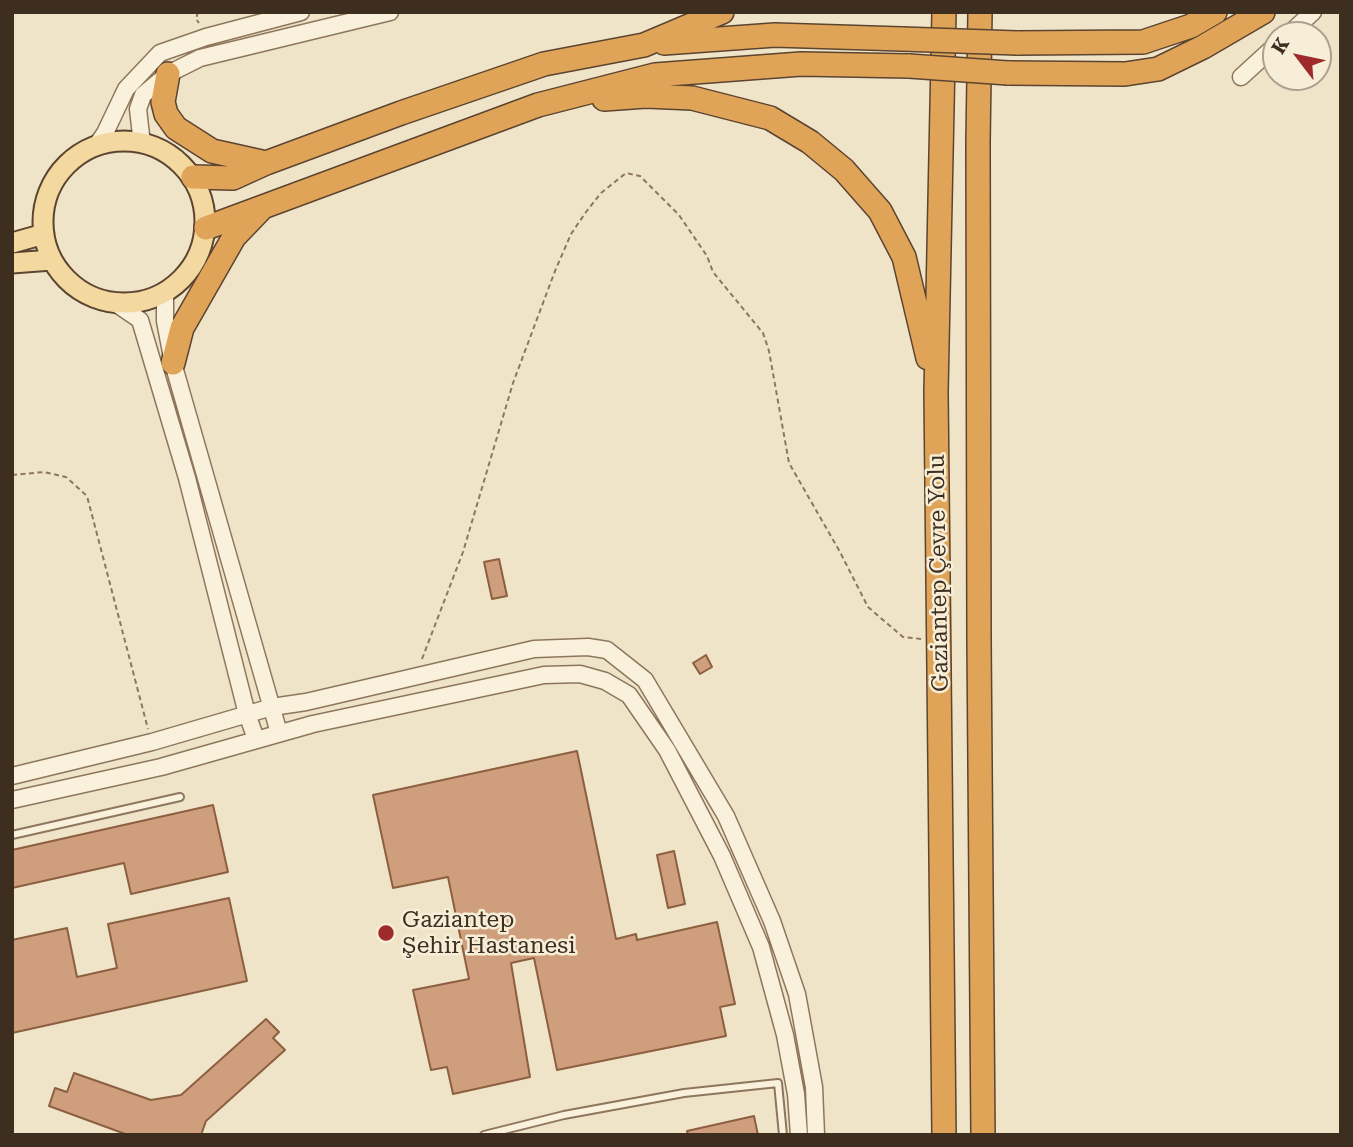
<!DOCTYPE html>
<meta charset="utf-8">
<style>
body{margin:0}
#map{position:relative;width:1353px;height:1147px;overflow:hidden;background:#f0e4c8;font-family:"Roboto Serif",serif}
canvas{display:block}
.frame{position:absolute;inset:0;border:14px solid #3d2e20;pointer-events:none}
.north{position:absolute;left:1262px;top:21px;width:70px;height:70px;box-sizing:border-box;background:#f7eed8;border:2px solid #ada18e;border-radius:50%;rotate:302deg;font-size:19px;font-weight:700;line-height:28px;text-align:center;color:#3d2e20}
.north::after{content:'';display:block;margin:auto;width:24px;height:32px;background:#9e2a2b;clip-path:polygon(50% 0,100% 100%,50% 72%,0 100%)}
</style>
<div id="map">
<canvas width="1353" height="1147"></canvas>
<div class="frame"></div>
<div class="north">K</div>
</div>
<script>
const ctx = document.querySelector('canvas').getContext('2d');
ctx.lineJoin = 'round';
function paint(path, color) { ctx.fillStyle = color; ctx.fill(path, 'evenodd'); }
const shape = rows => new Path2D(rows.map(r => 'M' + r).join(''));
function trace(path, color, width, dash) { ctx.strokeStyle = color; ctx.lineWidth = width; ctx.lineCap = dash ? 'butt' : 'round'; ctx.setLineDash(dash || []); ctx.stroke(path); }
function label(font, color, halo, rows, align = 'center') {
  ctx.font = font + ' "Roboto Serif",serif'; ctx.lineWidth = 5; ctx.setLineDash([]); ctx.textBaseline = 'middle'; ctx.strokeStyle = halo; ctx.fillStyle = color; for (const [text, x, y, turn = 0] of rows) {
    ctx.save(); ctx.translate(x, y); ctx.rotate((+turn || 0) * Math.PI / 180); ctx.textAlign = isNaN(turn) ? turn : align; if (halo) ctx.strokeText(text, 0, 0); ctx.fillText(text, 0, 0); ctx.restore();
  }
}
const building = shape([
 [499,559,507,596,492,599,484,562,499,559],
 [706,655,712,667,700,674,693,663,706,655],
 [577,751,616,939,636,934,637,940,717,922,735,1004,720,1007,726,1036,557,1070,534,958,511,963,530,1077,453,1094,447,1067,431,1070,413,990,469,979,448,877,393,888,373,795,577,751],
 [213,805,228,872,131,894,124,863,12,888,12,850,213,805],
 [674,851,685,904,668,908,657,855,674,851],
 [229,898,247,981,12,1033,12,940,67,928,77,977,117,968,108,924,229,898],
 [266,1019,279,1032,273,1038,285,1050,206,1121,201,1135,128,1135,49,1106,55,1088,67,1092,74,1073,151,1100,181,1095,266,1019],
 [754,1116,758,1135,688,1135,687,1131,754,1116]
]);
const path = shape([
 [198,12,196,19,199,23],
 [12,475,44,472,66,477,87,496,148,729],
 [422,659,463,552,513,383,555,271,571,234,586,212,601,193,626,173,640,176,679,215,707,256,713,272,763,333,769,351,789,463,840,552,868,607,903,637,922,639]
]);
const service = shape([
 [12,835,180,797],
 [484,1135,564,1115,684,1093,778,1083,783,1135]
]);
const tertiary = shape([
 [1288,35,1313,12],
 [1241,77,1276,45],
 [142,144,138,109,143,95,168,74,200,58,390,12],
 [96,146,105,133,126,89,160,53,206,37,301,12],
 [165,292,165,321,173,363,279,733],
 [115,303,140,320,187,478,247,714,256,739],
 [12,776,152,742,272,707,306,702,534,649,588,647,607,650,645,680,726,816,772,921,797,994,814,1087,816,1135],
 [12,800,161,767,313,724,544,675,580,674,605,681,629,695,667,750,722,856,761,947,785,1035,796,1094,799,1135]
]);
const primary = shape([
 '43 222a81 81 0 1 1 162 0a81 81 0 1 1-162 0Z',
 [12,243,44,234],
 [12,263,52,260]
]);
const motorway = shape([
 [944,12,936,392,944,1135],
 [980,12,978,142,979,640,983,1135],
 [664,43,775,35,902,39],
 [1017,43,1143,42,1191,26,1215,12],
 [1008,73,1125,74,1158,69,1203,47,1263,12],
 [168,74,163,102,166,114,176,128,212,151,266,163],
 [604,99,646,96,692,98,770,118,810,142,844,170,880,211,904,257,928,358],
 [193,177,233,178,266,163,401,113,544,64,644,45,722,12],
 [206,228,538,105,655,75,801,64,909,66],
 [173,363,182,328,234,237,260,210]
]);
const motorwayBridge = shape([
 [902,39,1017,43],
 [909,66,1008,73]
]);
const markers = [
 [386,933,9,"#9e2a2b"]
];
const streetNames = [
 ["Gaziantep Çevre Yolu",939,573,-91]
];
const poiNames = [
 ["Gaziantep",402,920],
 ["Şehir Hastanesi",402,946]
];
paint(building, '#cf9f7d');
trace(building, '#8d5f41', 2);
trace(service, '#8d765c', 10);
trace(tertiary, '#8d765c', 19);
trace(primary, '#5b4430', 23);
trace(motorway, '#5b4430', 26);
trace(path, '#8d765c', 2, [5, 3.5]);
trace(service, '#faf1dc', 6);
trace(tertiary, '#faf1dc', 16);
trace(primary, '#f3d9a0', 19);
trace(motorway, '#e0a458', 23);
trace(motorwayBridge, '#5b4430', 26, []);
trace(motorwayBridge, '#e0a458', 23);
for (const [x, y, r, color] of markers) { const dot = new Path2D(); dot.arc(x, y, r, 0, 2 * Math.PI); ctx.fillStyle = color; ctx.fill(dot); trace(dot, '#f7eed8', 2.5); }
label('23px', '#3d2e20', '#f7eed8', streetNames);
label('23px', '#3d2e20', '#f7eed8', poiNames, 'left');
</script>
